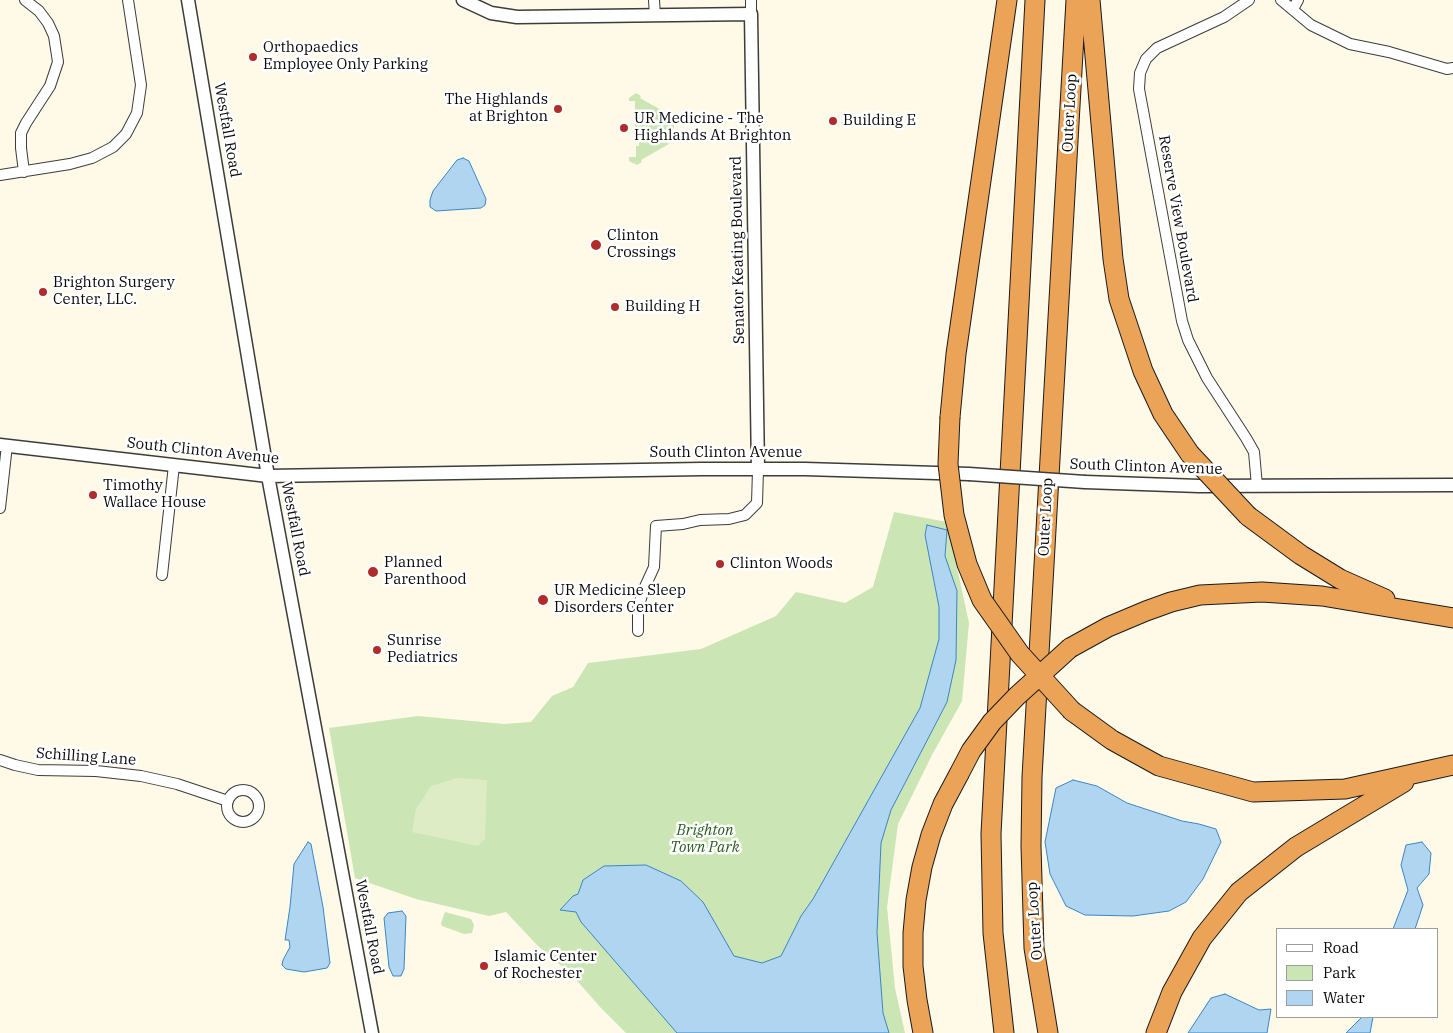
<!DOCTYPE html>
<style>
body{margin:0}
#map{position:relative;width:1453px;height:1033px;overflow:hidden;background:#fefae7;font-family:"IBM Plex Serif",serif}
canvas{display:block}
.legend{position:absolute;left:1276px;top:928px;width:162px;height:90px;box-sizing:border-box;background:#fff;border:1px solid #9d9d9d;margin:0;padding:6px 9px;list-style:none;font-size:15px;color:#090909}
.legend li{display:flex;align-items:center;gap:10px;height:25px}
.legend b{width:25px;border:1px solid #9d9d9d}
</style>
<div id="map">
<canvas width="1453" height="1033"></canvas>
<ul class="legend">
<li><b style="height:6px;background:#fff"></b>Road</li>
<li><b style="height:14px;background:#cbe5b4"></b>Park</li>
<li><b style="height:14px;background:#afd5f1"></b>Water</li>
</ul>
</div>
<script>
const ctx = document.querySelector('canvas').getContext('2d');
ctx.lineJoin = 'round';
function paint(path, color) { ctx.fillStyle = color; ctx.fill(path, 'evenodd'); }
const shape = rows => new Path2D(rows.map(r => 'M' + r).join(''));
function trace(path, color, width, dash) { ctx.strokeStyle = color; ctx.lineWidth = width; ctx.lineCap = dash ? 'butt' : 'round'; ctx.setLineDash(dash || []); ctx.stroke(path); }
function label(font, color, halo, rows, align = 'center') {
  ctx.font = font + ' "IBM Plex Serif",serif'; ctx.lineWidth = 5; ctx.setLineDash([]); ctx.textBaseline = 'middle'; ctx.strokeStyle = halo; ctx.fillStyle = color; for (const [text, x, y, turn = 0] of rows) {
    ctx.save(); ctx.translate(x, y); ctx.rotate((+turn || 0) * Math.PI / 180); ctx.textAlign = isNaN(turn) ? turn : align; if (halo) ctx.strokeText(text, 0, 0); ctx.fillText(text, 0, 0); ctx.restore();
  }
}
const green = shape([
 [636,93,641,96,640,98,668,114,667,117,675,121,673,133,675,137,667,141,669,144,641,160,642,162,637,165,629,161,629,157,636,157,636,146,639,146,639,134,635,134,635,124,638,124,638,112,635,112,635,101,629,101,629,98],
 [894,512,947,522,969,623,962,701,932,755,898,824,887,907,895,988,905,1033,626,1033,601,1008,571,974,538,946,506,912,489,916,416,899,355,878,329,728,418,716,504,724,531,722,552,696,573,687,588,663,701,649,776,616,796,592,845,603,873,587],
 [445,912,471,919,474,925,472,933,464,934,442,926,441,923]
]);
const pitch = shape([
 [457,778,487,780,485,839,478,846,412,832,416,809,431,786]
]);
const water = shape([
 [463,158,469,161,486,199,485,205,481,208,436,211,430,207,430,200,433,191,457,160,463,158],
 [927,525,947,530,945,556,957,591,956,660,947,702,891,810,881,843,877,933,883,1013,889,1033,677,1033,581,922,576,912,560,910,573,896,578,894,583,880,604,866,646,865,681,881,703,902,734,956,762,963,781,956,801,916,813,899,920,708,939,639,939,607,925,535,927,525],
 [1073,780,1097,786,1127,803,1182,821,1199,824,1216,829,1221,842,1203,879,1186,902,1169,911,1133,916,1085,915,1066,906,1050,874,1045,842,1056,788,1073,780],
 [308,842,311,844,323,907,330,963,327,968,304,972,286,969,282,965,283,960,290,947,289,940,285,940,290,907,294,864,308,842],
 [1422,842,1431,853,1429,874,1417,888,1423,905,1415,929,1393,929,1408,890,1401,865,1406,845,1422,842],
 [402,911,406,916,404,969,401,976,393,976,389,967,384,918,388,913,402,911],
 [1225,994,1259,1010,1271,1009,1267,1033,1188,1033,1211,998,1225,994],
 [1362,1017,1373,1017,1370,1033,1346,1033,1362,1017]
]);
const minor = shape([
 [654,0,655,16],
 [751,0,751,14],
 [1249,0,1224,17,1157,48,1146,59,1140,73,1139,89,1182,321,1188,340,1207,378,1246,438,1254,452,1257,486],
 [1281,0,1311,25,1350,44,1389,52,1447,69,1453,68],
 [1293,9,1298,0],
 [24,172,21,148,21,133,26,123,50,86,58,62,54,36,48,23,39,11,25,0],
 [0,175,70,164,92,158,113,147,126,134,137,113,141,85,128,0],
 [0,508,7,445],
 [162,575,174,465],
 [638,631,638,608,644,589,654,567,656,526,683,524,700,520,729,519,745,515,757,503,758,470],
 [0,760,15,765,38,770,96,771,141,776,177,784,228,801],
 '227 806a16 16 0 1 1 32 0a16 16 0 1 1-32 0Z'
]);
const tertiary = shape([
 [188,0,268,476,372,1033],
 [463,0,491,13,517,17,751,14,758,470],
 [0,445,268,476,702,469,805,469,969,474],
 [1085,482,1199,486,1453,485]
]);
const motorway = shape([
 [1090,0,1113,259,1119,299,1143,371,1163,414,1190,454],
 [950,417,956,354,1007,0],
 [1248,516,1301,555,1340,579,1385,599],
 [1070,648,1108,627,1146,611,1171,602,1200,595,1262,592,1322,596,1453,618],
 [1072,711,1112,740,1159,766,1253,792,1345,789,1453,765],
 [923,1033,917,1000,913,966,913,933,916,900,922,867,931,835,943,804,959,774],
 [1004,1033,993,933,991,834,1035,0],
 [1048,1033,1034,948,1031,846,1032,777,1076,0],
 [1156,1033,1172,992,1202,938,1239,892,1296,847,1404,782]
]);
const tertiaryBridge = shape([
 [969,474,1085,482]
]);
const motorwayBridge = shape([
 [950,417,948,464,954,515,967,564,982,600,1020,654,1072,711],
 [1190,454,1248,516],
 [959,774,971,751,992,722,1017,696,1070,648]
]);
const markers = [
 [253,57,5,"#af2c2b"],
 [558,109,5,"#af2c2b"],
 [833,121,5,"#af2c2b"],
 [624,128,5,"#af2c2b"],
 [596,245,6,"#af2c2b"],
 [43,292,5,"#af2c2b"],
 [615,307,5,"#af2c2b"],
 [93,495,5,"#af2c2b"],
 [720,564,5,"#af2c2b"],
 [373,572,6,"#af2c2b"],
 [543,600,6,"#af2c2b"],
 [377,650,5,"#af2c2b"],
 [484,966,5,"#af2c2b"]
];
const poiNames = [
 ["Orthopaedics",263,48],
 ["Employee Only Parking",263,65],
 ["The Highlands",548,100,"right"],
 ["at Brighton",548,117,"right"],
 ["UR Medicine - The",634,119],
 ["Highlands At Brighton",634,136],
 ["Building E",843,121],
 ["Clinton",607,236],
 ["Crossings",607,253],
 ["Brighton Surgery",53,283],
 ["Center, LLC.",53,300],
 ["Building H",625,307],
 ["Timothy",103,486],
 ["Wallace House",103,503],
 ["Planned",384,563],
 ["Parenthood",384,580],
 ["Clinton Woods",730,564],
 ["UR Medicine Sleep",554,591],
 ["Disorders Center",554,608],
 ["Sunrise",387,641],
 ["Pediatrics",387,658],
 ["Islamic Center",494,957],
 ["of Rochester",494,974]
];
const streetNames = [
 ["Outer Loop",1070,113,-87],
 ["Westfall Road",227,130,80],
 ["Reserve View Boulevard",1178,219,80],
 ["Senator Keating Boulevard",738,250,-91],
 ["South Clinton Avenue",203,451,6],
 ["South Clinton Avenue",726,453],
 ["South Clinton Avenue",1146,467,2],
 ["Outer Loop",1046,517,-87],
 ["Westfall Road",295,529,79],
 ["Schilling Lane",86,757,4],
 ["Outer Loop",1035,921,-94],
 ["Westfall Road",369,927,79]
];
const parkNames = [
 ["Brighton",705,831],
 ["Town Park",705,848]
];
paint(green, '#cbe5b4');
paint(pitch, '#ddecc5');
paint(water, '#afd5f1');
trace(water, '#3b86c4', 1);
trace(minor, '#3c3c3c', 12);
trace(tertiary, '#3c3c3c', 15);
trace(motorway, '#1a1a1a', 21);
trace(minor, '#fff', 10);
trace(tertiary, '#fff', 12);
trace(motorway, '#eba358', 19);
trace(tertiaryBridge, '#3c3c3c', 15, []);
trace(motorwayBridge, '#1a1a1a', 21, []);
trace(tertiaryBridge, '#fff', 12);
trace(motorwayBridge, '#eba358', 19);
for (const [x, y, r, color] of markers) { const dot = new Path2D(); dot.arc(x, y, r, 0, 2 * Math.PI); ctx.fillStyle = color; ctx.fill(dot); trace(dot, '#fff', 2); }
label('15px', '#090909', '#fff', poiNames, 'left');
label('15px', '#090909', '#fff', streetNames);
label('italic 15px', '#295c1f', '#fff', parkNames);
</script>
